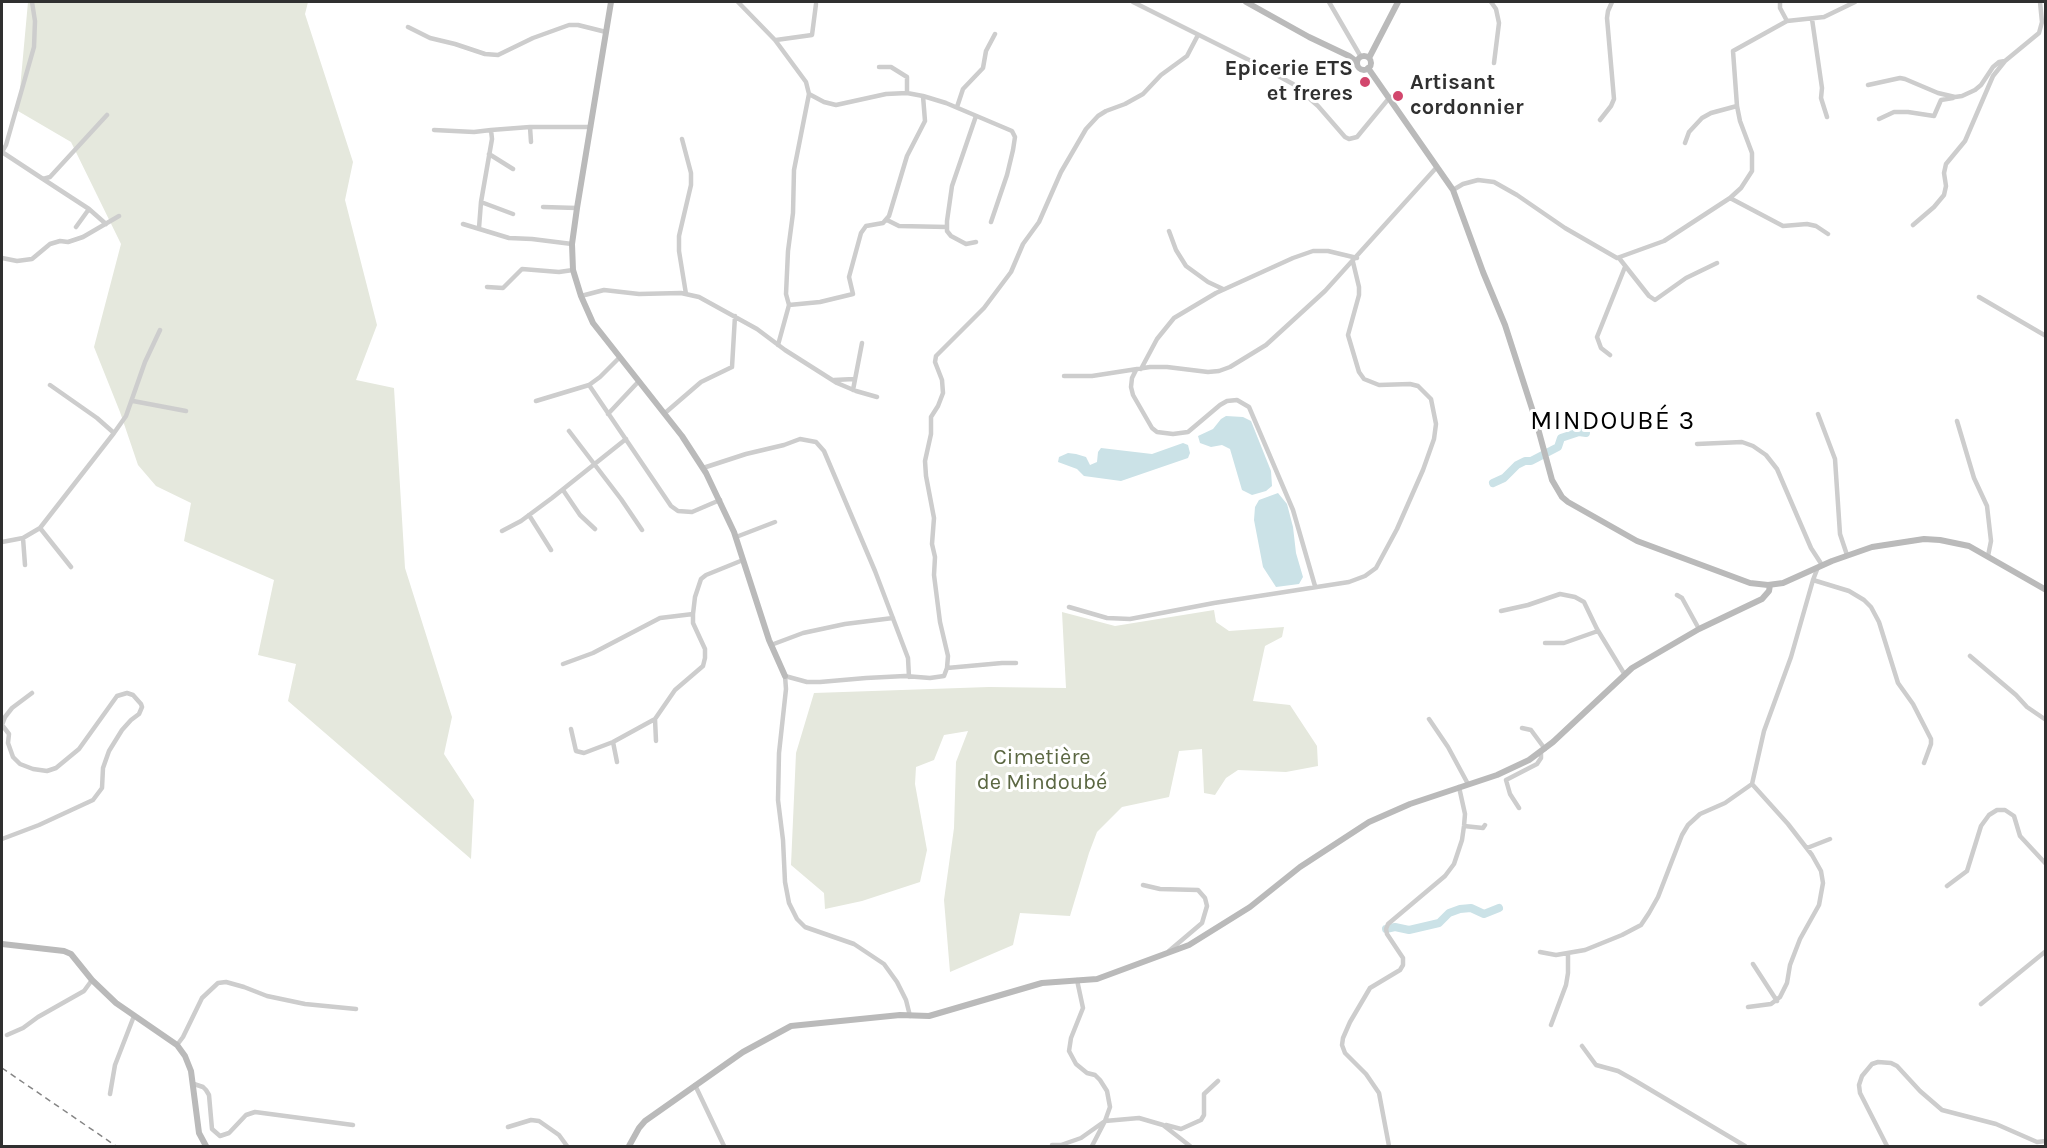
<!DOCTYPE html>
<meta charset="utf-8">
<style>
body{margin:0}
#map{position:relative;width:2047px;height:1148px;overflow:hidden;background:#fff;font-family:Karla,sans-serif}
canvas{display:block}
.frame{position:absolute;inset:0;border:3px solid #303030;pointer-events:none}
</style>
<div id="map">
<canvas width="2047" height="1148"></canvas>
<div class="frame"></div>
</div>
<script>
const ctx = document.querySelector('canvas').getContext('2d');
ctx.lineJoin = 'round';
function paint(path, color) { ctx.fillStyle = color; ctx.fill(path, 'evenodd'); }
const shape = rows => new Path2D(rows.map(r => 'M' + r).join(''));
function trace(path, color, width, dash) { ctx.strokeStyle = color; ctx.lineWidth = width; ctx.lineCap = dash ? 'butt' : 'round'; ctx.setLineDash(dash || []); ctx.stroke(path); }
function label(font, color, halo, rows, align = 'center') {
  ctx.font = font + ' Karla,sans-serif'; ctx.lineWidth = 6; ctx.setLineDash([]); ctx.textBaseline = 'middle'; ctx.strokeStyle = halo; ctx.fillStyle = color; for (const [text, x, y, turn = 0] of rows) {
    ctx.save(); ctx.translate(x, y); ctx.rotate((+turn || 0) * Math.PI / 180); ctx.textAlign = isNaN(turn) ? turn : align; if (halo) ctx.strokeText(text, 0, 0); ctx.fillText(text, 0, 0); ctx.restore();
  }
}
const green = shape([
 [28,2,308,2,305,14,353,162,345,200,377,325,356,380,394,388,405,568,452,717,444,754,474,800,471,859,288,701,296,664,258,655,274,580,184,541,191,503,156,486,138,465,120,412,94,347,121,244,71,142,18,111],
 [1214,610,1216,622,1229,631,1284,627,1282,637,1265,646,1253,701,1290,705,1317,746,1318,766,1286,772,1238,770,1226,778,1215,795,1204,793,1202,749,1179,751,1169,797,1122,807,1097,832,1089,853,1070,916,1020,913,1013,945,950,972,944,900,954,828,956,762,968,731,944,735,934,760,916,767,915,784,927,850,920,882,862,901,825,909,824,893,791,865,796,753,814,693,989,687,1066,688,1062,612,1115,626]
]);
const water = shape([
 [1226,416,1243,417,1251,421,1271,471,1272,486,1266,491,1252,495,1242,490,1230,449,1222,445,1211,447,1200,443,1198,436,1213,429,1221,419],
 [1183,443,1188,445,1190,453,1188,458,1121,481,1084,476,1077,469,1058,462,1059,457,1068,453,1076,454,1086,457,1090,465,1097,462,1098,452,1101,448,1152,454],
 [1278,493,1287,504,1293,527,1296,553,1303,577,1299,584,1276,587,1263,567,1254,520,1255,507,1259,500]
]);
const river = shape([
 [1493,483,1504,478,1517,465,1525,461,1531,461,1558,447,1561,438,1579,432,1586,433],
 [1386,929,1395,927,1409,930,1439,923,1449,913,1460,909,1471,908,1484,914,1499,908]
]);
const street = shape([
 [738,2,775,40,806,82,809,94,794,170,793,213,788,251,786,294,789,305,778,345],
 [1133,2,1251,61,1293,84,1318,106,1345,137,1349,139,1357,137,1390,97],
 [1329,2,1361,57],
 [1491,2,1496,9,1499,23,1494,63],
 [1780,2,1780,8,1787,21],
 [1812,19,1822,88,1821,98,1827,117],
 [408,27,430,38,455,44,485,54,498,55,533,38,569,25,578,25,606,32],
 [776,40,812,35,816,4],
 [879,67,891,67,907,77,907,93],
 [1868,85,1900,78,1905,79,1938,93,1955,97,1962,96,1975,90,1981,85,1993,67,1999,62,2005,61],
 [809,94,824,102,836,105,886,94,907,93,923,96,946,103,1012,131,1015,137,1013,150,1007,175,991,222],
 [957,107,963,89,983,68,986,51,995,34],
 [976,116,952,186,947,221,947,231,951,236,966,244,976,242],
 [1879,119,1894,112,1908,112,1934,116,1941,100,1953,98],
 [1600,120,1611,106,1614,99,1607,18,1608,11,1612,2],
 [530,127,531,142],
 [434,130,474,132,491,130],
 [682,139,691,173,691,185,679,236,679,251,686,294],
 [1685,143,1689,132,1702,118,1711,113,1737,106],
 [2,152,6,145,34,47,35,21,32,2],
 [2,152,43,179,50,177,107,115],
 [489,154,513,169],
 [43,179,89,209,106,224],
 [1453,190,1463,184,1478,180,1494,182,1517,195,1565,228,1617,258,1664,241,1730,198,1741,188,1752,171,1752,153,1740,121,1737,106,1733,51,1787,21,1824,17,1855,2],
 [1730,198,1783,226,1807,224,1816,226,1828,234],
 [481,202,513,214],
 [543,207,577,208],
 [887,220,899,226,947,227],
 [463,224,509,238,532,239,572,244],
 [1913,225,1934,207,1944,195,1946,186,1944,173,1946,164,1965,141,1993,76,2005,61,2039,33,2042,22,2040,2],
 [76,227,89,209],
 [479,228,481,202,492,139,491,130,530,127,591,127],
 [1169,231,1176,250,1186,266,1208,282,1223,289],
 [2,258,17,261,32,259,50,244,60,241,68,242,83,237,119,216],
 [1619,258,1649,296,1655,300,1686,278,1717,263],
 [487,287,503,288,522,269,559,272,573,270],
 [581,296,604,290,639,294,681,293,699,297,757,329,785,350,837,383,856,391,877,397],
 [1979,297,2046,336],
 [789,305,820,302,853,294,849,277,861,233,866,226,883,223,889,216,907,156,925,121,923,96],
 [1610,355,1601,348,1597,337,1625,267],
 [1141,369,1157,339,1174,318,1216,293,1293,258,1313,251,1328,251,1357,258],
 [1136,370,1132,378,1131,387,1133,395,1152,428,1157,432,1173,434,1188,432,1220,405,1227,401,1237,400,1249,407,1293,510,1315,586],
 [1064,376,1092,376,1150,367,1167,367,1208,372,1219,371,1230,367,1266,345,1325,291,1436,168],
 [834,380,854,379],
 [50,385,97,418,114,433],
 [589,385,671,506,678,511,692,512,720,500],
 [853,390,862,343],
 [133,401,186,411],
 [536,401,589,385,600,377,620,357],
 [665,413,701,382,732,367,735,316],
 [608,414,639,381],
 [1818,414,1835,459,1840,534,1847,555],
 [1957,421,1974,478,1987,506,1991,541,1988,556],
 [569,431,621,499,642,530],
 [1697,444,1742,442,1753,446,1766,455,1777,469,1811,548,1822,565],
 [703,468,746,454,784,445,800,439,816,442,824,451,875,571,908,658,909,677],
 [563,490,580,515,595,529],
 [529,515,551,550],
 [40,528,71,567],
 [502,531,521,521,552,498,626,439],
 [736,537,775,522],
 [23,538,25,565],
 [2,542,23,538,40,528,114,433,126,416,145,362,160,330],
 [1813,580,1849,591,1864,600,1871,607,1879,622,1898,683,1913,704,1931,739,1931,744,1924,763],
 [1677,595,1682,598,1699,629],
 [1069,607,1107,618,1130,619,1214,603,1349,582,1365,576,1376,568,1397,529,1423,470,1434,439,1436,424,1431,399,1418,386,1410,384,1379,385,1364,379,1359,372,1348,335,1359,295,1359,287,1353,262],
 [1501,611,1528,605,1560,594,1575,597,1584,602,1597,629,1625,675],
 [1545,643,1564,643,1598,631],
 [771,645,803,633,845,624,893,618],
 [1970,656,2016,695,2027,707,2046,720],
 [563,664,593,653,660,618,693,614],
 [947,668,1002,663,1016,663],
 [655,719,656,741],
 [1429,719,1448,747,1468,784],
 [1522,728,1531,730,1545,749],
 [571,729,576,751,584,753,613,742,655,719,675,690,703,666,705,658,705,649,693,623,693,614,695,597,701,579,706,575,743,560],
 [613,742,617,762],
 [1519,808,1510,794,1506,780,1537,764,1541,758,1541,752],
 [1464,826,1483,828,1485,825],
 [2,839,39,825,93,800,102,788,103,768,109,751,122,730,131,720,139,714,142,707,141,704,133,695,127,693,117,696,79,749,56,768,47,771,33,769,20,764,13,757,8,743,9,734,2,725,5,717,12,708,32,693],
 [1807,848,1830,839],
 [1143,885,1160,889,1198,890,1205,898,1207,906,1202,923,1169,951],
 [1947,886,1967,871,1981,826,1989,815,1997,810,2005,810,2014,816,2020,836,2046,864],
 [1540,952,1556,955,1585,950,1622,935,1641,925,1649,913,1658,897,1682,835,1688,825,1700,814,1725,803,1752,784,1764,731,1791,657,1813,580,1818,567],
 [1753,964,1777,1001],
 [1077,980,1083,1008,1071,1038,1069,1051,1076,1064,1087,1073,1095,1075,1100,1080,1107,1091,1110,1107,1105,1121,1092,1146],
 [1981,1004,2046,951],
 [1748,1007,1771,1004,1780,997,1787,983,1790,965,1800,939,1819,905,1823,883,1821,871,1812,855,1788,824,1752,784],
 [910,1016,906,1000,897,982,884,964,854,944,805,927,797,919,789,903,785,882,783,840,778,800,779,753,786,689,785,676,807,682,820,682,866,678,905,676,930,678,944,676,947,668,948,656,940,622,934,575,935,557,932,544,934,518,926,476,925,461,931,434,931,417,938,406,943,393,942,380,935,362,936,356,984,308,1011,272,1023,244,1039,222,1061,172,1086,129,1098,116,1106,111,1125,104,1143,94,1161,75,1187,56,1198,35],
 [1551,1025,1566,985,1568,973,1568,954],
 [7,1035,23,1028,38,1017,84,991,92,980],
 [177,1045,183,1037,202,998,218,983,226,982,244,987,267,996,305,1004,356,1009],
 [1582,1046,1596,1065,1618,1071,1634,1080,1745,1146],
 [194,1084,203,1087,206,1090,209,1095,212,1129,220,1136,229,1133,246,1115,255,1112,353,1125],
 [695,1085,724,1146],
 [110,1094,115,1065,134,1016],
 [1166,1125,1181,1129,1201,1120,1204,1115,1204,1094,1218,1081],
 [508,1127,531,1120,539,1121,559,1135,567,1146],
 [1052,1145,1061,1145,1081,1138,1105,1121,1139,1118,1163,1125,1190,1146],
 [1389,1146,1379,1093,1366,1074,1345,1053,1342,1045,1343,1038,1350,1022,1370,988,1400,970,1403,965,1403,958,1387,934,1386,929,1388,924,1445,876,1454,864,1462,840,1464,826,1465,814,1459,787],
 [1887,1146,1860,1093,1859,1085,1862,1076,1872,1064,1878,1062,1891,1063,1897,1066,1920,1091,1942,1110,1996,1124,2037,1142,2046,1141]
]);
const secondary = shape([
 [611,2,577,208,572,244,573,270,581,296,593,323,682,436,706,473,734,532,769,640,785,676],
 [1246,2,1309,37,1349,56,1357,62],
 '1357 63a7 7 0 1 1 14 0a7 7 0 1 1-14 0Z',
 [1369,58,1398,2],
 [1368,68,1453,190,1483,272,1505,325,1536,421,1552,480,1562,497,1568,502,1637,541,1750,583,1768,585,1783,583,1832,561,1872,547,1924,539,1940,540,1969,546,2046,590],
 [2,944,64,951,71,954,92,980,116,1003,177,1045,185,1056,191,1071,199,1133,206,1146],
 [629,1146,639,1128,645,1121,743,1052,791,1026,900,1015,929,1016,1042,983,1097,979,1189,945,1250,907,1300,867,1369,822,1410,804,1497,775,1529,760,1553,742,1632,668,1699,629,1762,599,1769,591,1770,585]
]);
const rail = shape([
 [2,1068,116,1146]
]);
const markers = [
 [1365,82,6,"#d2476d"],
 [1398,96,6,"#d2476d"]
];
const poiNames = [
 ["Epicerie ETS",1353,69],
 ["et freres",1353,94],
 ["Artisant",1410,83,"left"],
 ["cordonnier",1410,108,"left"]
];
const parkNames = [
 ["Cimetière",1042,758],
 ["de Mindoubé",1042,783]
];
const quarterNames = [
 ["MINDOUBÉ 3",1613,422]
];
paint(green, '#e5e8dd');
paint(water, '#cbe2e7');
trace(river, '#cbe2e7', 8);
trace(street, '#cdcdcd', 4.5);
trace(secondary, '#bababa', 6);
trace(rail, '#858585', 1.5, [6, 4.5]);
for (const [x, y, r, color] of markers) { const dot = new Path2D(); dot.arc(x, y, r, 0, 2 * Math.PI); ctx.fillStyle = color; ctx.fill(dot); trace(dot, '#fff', 2); }
label('bold 22px', '#303030', '#fff', poiNames, 'right');
label('22px', '#5b6742', '#fff', parkNames);
ctx.letterSpacing = '1.5px';
label('26px', '#000', '#fff', quarterNames);
ctx.letterSpacing = '0px';
</script>
